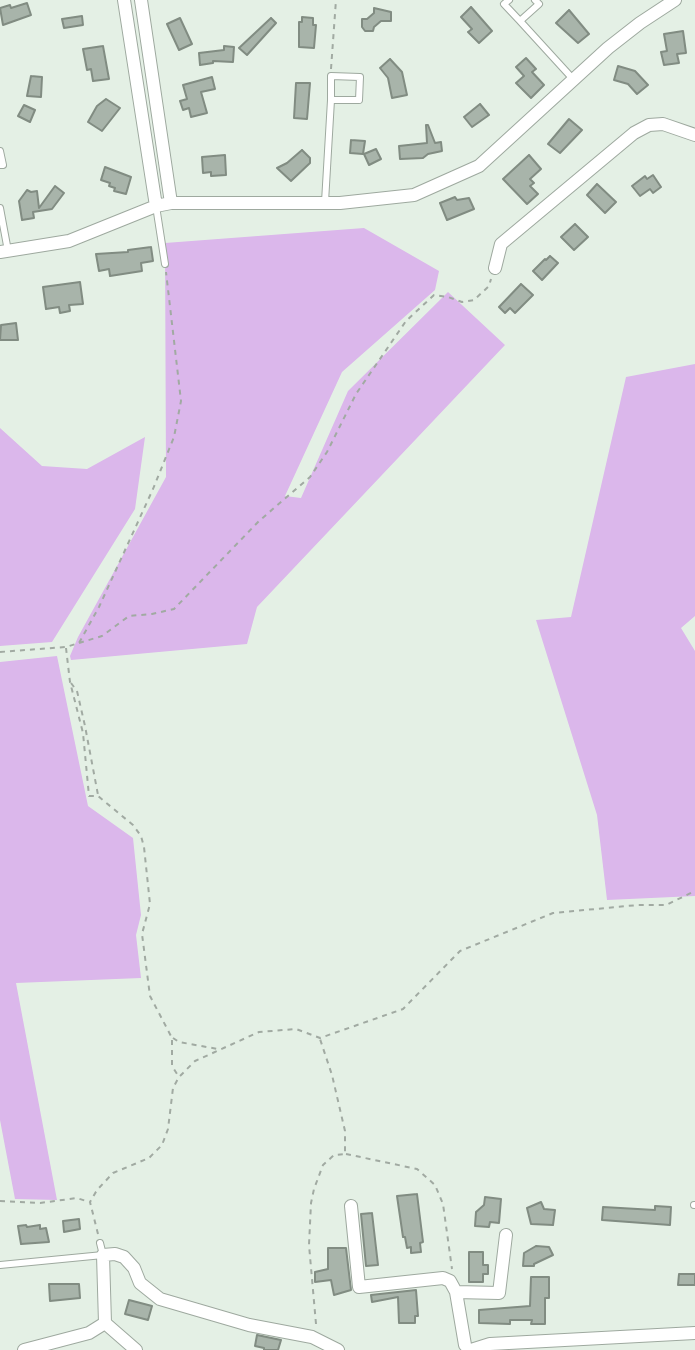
<!DOCTYPE html>
<style>
body{margin:0}
canvas{display:block;background:#e4f0e5}
</style>
<canvas width="695" height="1350"></canvas>
<script>
const ctx = document.querySelector('canvas').getContext('2d');
ctx.lineJoin = 'round';
function paint(path, color) { ctx.fillStyle = color; ctx.fill(path, 'evenodd'); }
const shape = rows => new Path2D(rows.map(r => 'M' + r).join(''));
function trace(path, color, width, dash) { ctx.strokeStyle = color; ctx.lineWidth = width; ctx.lineCap = dash ? 'butt' : 'round'; ctx.setLineDash(dash || []); ctx.stroke(path); }
const green = shape([
 [364,228,439,271,435,290,342,372,285,496,301,498,348,391,448,292,505,345,257,607,247,644,71,660,70,656,78,637,166,477,165,243],
 [695,364,695,616,681,628,695,651,695,896,607,900,597,815,536,620,571,617,626,377],
 [0,428,42,466,87,469,145,437,135,509,52,642,0,646],
 [57,656,88,806,133,838,141,915,136,935,141,978,16,983,57,1200,15,1199,0,1120,0,662]
]);
const building = shape([
 [27,3,31,15,3,25,0,8,10,5,11,8,27,3],
 [471,7,492,31,479,43,468,32,472,29,461,17,471,7],
 [374,8,391,12,391,21,381,21,374,27,373,31,365,31,362,27,362,19,367,19,374,13,374,8],
 [569,10,589,34,578,43,556,23,569,10],
 [82,16,83,25,64,28,62,19,82,16],
 [302,17,313,18,313,25,316,25,314,48,299,47,299,22,302,22,302,17],
 [180,18,192,44,179,50,167,24,180,18],
 [271,18,276,23,247,55,239,48,271,18],
 [683,31,686,53,677,54,679,63,664,65,661,52,667,51,664,34,683,31],
 [103,46,109,79,93,81,91,69,87,70,83,49,103,46],
 [224,46,234,47,233,62,213,61,213,63,200,65,199,53,224,50,224,46],
 [526,58,536,69,532,72,544,85,531,98,516,83,524,76,516,67,526,58],
 [390,59,402,72,407,95,392,98,388,78,380,68,390,59],
 [618,66,635,71,648,85,637,94,628,84,614,80,618,66],
 [31,76,42,77,41,97,27,96,31,76],
 [212,77,215,89,201,92,207,113,191,117,189,108,183,110,180,101,187,99,183,85,212,77],
 [296,83,310,83,307,119,294,118,296,83],
 [106,99,120,108,102,131,88,122,97,106,106,99],
 [480,104,489,115,472,127,464,117,480,104],
 [24,105,35,110,30,122,18,116,24,105],
 [569,119,582,130,560,153,548,144,569,119],
 [426,125,428,125,435,143,441,142,442,151,428,154,423,158,400,159,399,146,427,143,426,125],
 [351,140,365,141,363,154,350,153,351,140],
 [376,149,381,159,369,165,364,154,376,149],
 [302,150,310,158,310,163,291,181,277,168,287,163,302,150],
 [225,155,226,175,211,176,211,172,203,173,202,157,225,155],
 [529,155,541,169,530,179,534,183,530,186,538,194,527,204,503,179,529,155],
 [105,167,131,177,126,194,114,191,115,188,109,186,110,183,101,180,105,167],
 [653,175,661,187,653,193,650,189,640,196,632,186,645,176,647,179,653,175],
 [597,184,616,202,605,213,587,195,597,184],
 [55,186,64,193,52,209,33,212,34,218,22,220,19,201,27,190,31,192,37,191,39,208,55,186],
 [455,197,457,200,469,198,474,209,447,220,440,203,455,197],
 [575,224,588,237,574,250,561,237,575,224],
 [151,247,153,261,141,263,142,271,110,276,109,269,99,271,96,254,128,252,128,250,151,247],
 [550,256,558,263,542,280,533,271,545,259,546,260,550,256],
 [80,282,83,304,69,305,70,311,60,313,59,307,46,309,43,287,80,282],
 [521,284,533,295,515,313,510,308,505,313,499,307,521,284],
 [16,323,18,340,0,340,1,325,16,323],
 [417,1194,423,1242,420,1243,421,1252,411,1253,411,1247,407,1248,405,1237,403,1237,397,1196,417,1194],
 [485,1197,501,1199,499,1223,490,1222,489,1227,475,1226,476,1212,484,1205,485,1197],
 [541,1202,544,1209,555,1210,553,1225,531,1224,527,1208,541,1202],
 [655,1206,671,1207,670,1225,602,1220,603,1207,655,1210,655,1206],
 [372,1213,378,1265,366,1266,361,1214,372,1213],
 [79,1219,80,1229,64,1232,63,1221,79,1219],
 [26,1225,27,1227,40,1225,40,1229,46,1228,49,1242,21,1244,18,1226,26,1225],
 [536,1246,549,1247,553,1255,534,1264,534,1266,523,1266,524,1253,536,1246],
 [328,1248,346,1248,351,1290,334,1295,331,1280,315,1282,315,1272,328,1269,328,1248],
 [469,1252,483,1252,483,1265,488,1265,488,1274,483,1274,483,1282,469,1282,469,1252],
 [679,1274,695,1274,695,1285,678,1285,679,1274],
 [531,1277,549,1277,549,1298,545,1298,545,1324,531,1324,532,1320,510,1320,510,1324,479,1323,479,1310,530,1306,531,1277],
 [49,1284,79,1284,80,1298,50,1301,49,1284],
 [416,1290,418,1316,415,1316,415,1323,399,1323,398,1297,372,1302,371,1295,416,1290],
 [129,1300,152,1306,148,1320,125,1314,129,1300],
 [257,1335,281,1340,278,1350,264,1350,264,1348,255,1346,257,1335]
]);
const path = shape([
 [331,69,336,0],
 [79,643,102,636,129,616,152,614,174,609,259,521,310,477,327,452,356,394,406,321,434,295,448,297,462,302,474,300,489,286,491,279],
 [66,648,70,682,83,733,89,796,98,796,133,825,141,836,144,847,150,904,142,934,150,996,172,1038,172,1066,179,1077],
 [0,652,66,647,79,643,99,607,153,489,174,437,181,401,166,272],
 [71,683,77,691,85,726,98,795],
 [173,1038,179,1042,218,1049],
 [346,1154,417,1169,435,1185,443,1204,452,1269],
 [0,1201,40,1203,77,1198,89,1202],
 [98,1234,90,1202,97,1190,113,1173,149,1158,162,1145,168,1129,173,1088,179,1077,195,1061,259,1032,296,1029,320,1038,403,1009,460,951,553,913,638,905,666,905,695,891],
 [316,1324,309,1245,311,1203,314,1189,323,1165,334,1155,345,1154,345,1131,332,1075,320,1039]
]);
const service = shape([
 [509,0,504,4,520,21,539,4,535,0],
 [520,21,573,79],
 [331,76,360,77,359,100,331,100,331,76],
 [0,151,3,165,0,165],
 [325,202,331,100],
 [156,206,165,264],
 [0,208,8,251],
 [694,1205,695,1205],
 [0,1265,103,1255,100,1243]
]);
const minor = shape([
 [124,0,156,206],
 [141,0,171,203],
 [0,252,69,241,156,206,171,203,340,203,414,195,479,166,608,48,640,23,675,0],
 [495,268,501,244,634,133,649,125,663,124,695,135],
 [351,1206,359,1287,443,1278,450,1281,456,1292,465,1345],
 [456,1292,499,1293,506,1235],
 [105,1323,103,1255,115,1254,124,1257,134,1268,140,1283,160,1299,249,1325,312,1337,338,1350],
 [24,1350,89,1333,105,1323,136,1350],
 [471,1350,490,1344,695,1333]
]);
paint(green, '#dbb7eb');
paint(building, '#a8b4aa');
trace(building, '#818c82', 2);
trace(service, '#9ea99f', 8);
trace(minor, '#9ea99f', 14);
trace(path, '#a1aaa2', 2, [5, 5]);
trace(service, '#fff', 6);
trace(minor, '#fff', 12);
</script>
